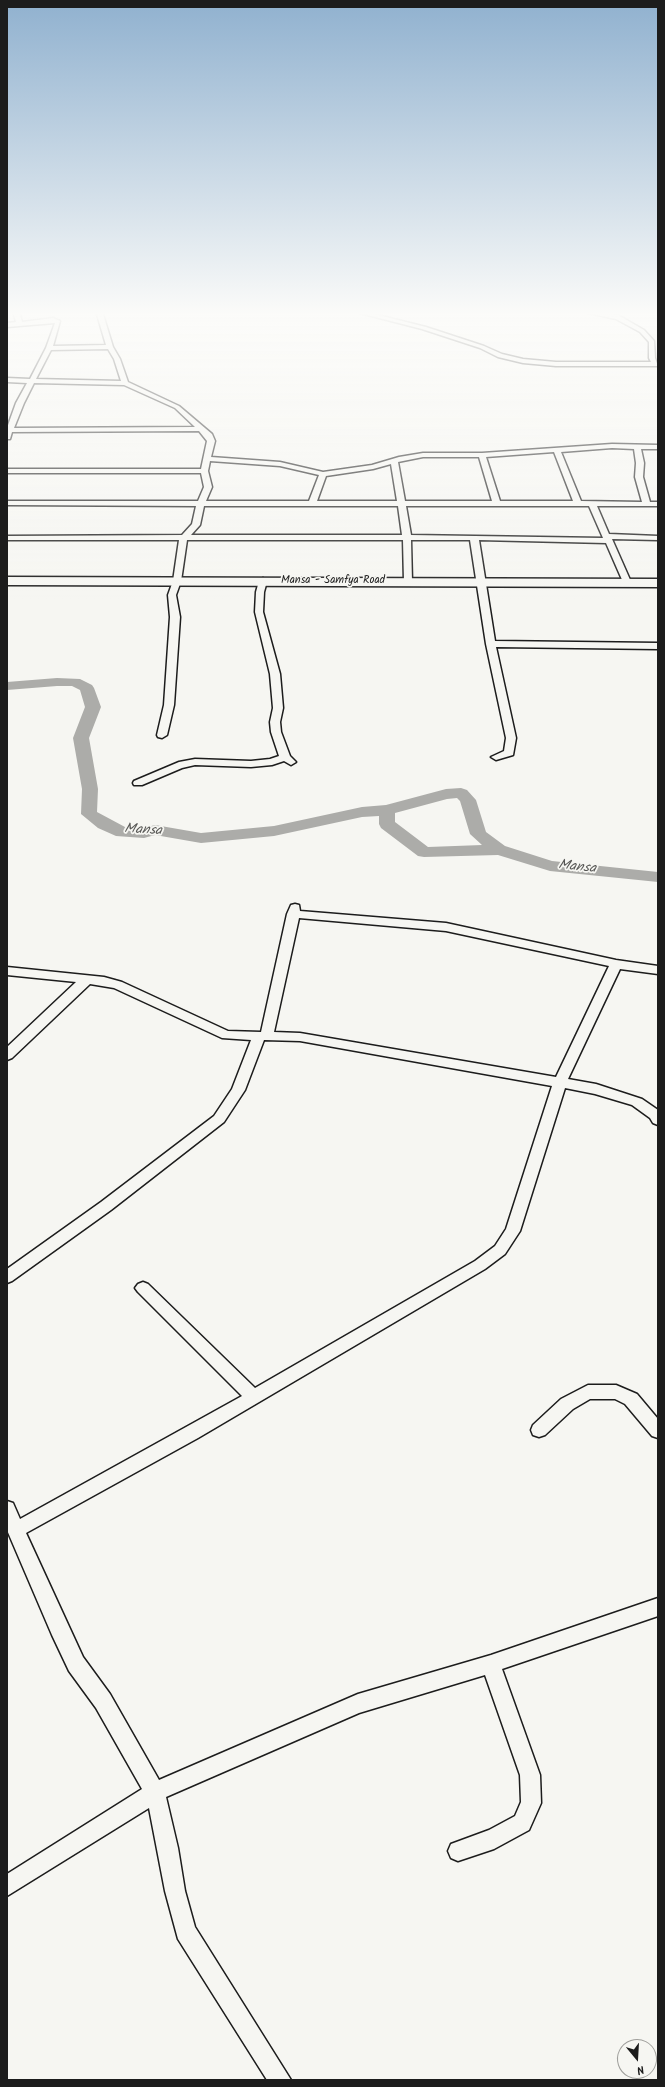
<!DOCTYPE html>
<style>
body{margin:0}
#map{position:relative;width:665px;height:2087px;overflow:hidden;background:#f6f6f2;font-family:Kalam,sans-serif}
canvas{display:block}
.frame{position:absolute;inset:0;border:8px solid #1c1c1c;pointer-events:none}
.north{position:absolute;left:617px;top:2039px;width:40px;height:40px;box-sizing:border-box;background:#f6f6f2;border:1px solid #9f9f9c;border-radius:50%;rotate:162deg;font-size:11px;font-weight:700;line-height:16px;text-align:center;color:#1c1c1c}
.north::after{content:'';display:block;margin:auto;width:14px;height:18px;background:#1c1c1c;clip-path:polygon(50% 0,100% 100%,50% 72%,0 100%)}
</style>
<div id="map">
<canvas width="665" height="2087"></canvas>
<div class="frame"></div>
<div class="north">N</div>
</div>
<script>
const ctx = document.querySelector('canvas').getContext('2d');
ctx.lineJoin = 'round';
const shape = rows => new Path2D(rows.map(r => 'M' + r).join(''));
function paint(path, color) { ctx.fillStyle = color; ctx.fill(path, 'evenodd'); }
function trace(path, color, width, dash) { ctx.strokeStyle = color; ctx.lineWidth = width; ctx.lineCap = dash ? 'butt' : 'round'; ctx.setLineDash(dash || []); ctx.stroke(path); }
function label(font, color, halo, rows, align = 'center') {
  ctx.font = font + ' Kalam,sans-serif'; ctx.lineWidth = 3.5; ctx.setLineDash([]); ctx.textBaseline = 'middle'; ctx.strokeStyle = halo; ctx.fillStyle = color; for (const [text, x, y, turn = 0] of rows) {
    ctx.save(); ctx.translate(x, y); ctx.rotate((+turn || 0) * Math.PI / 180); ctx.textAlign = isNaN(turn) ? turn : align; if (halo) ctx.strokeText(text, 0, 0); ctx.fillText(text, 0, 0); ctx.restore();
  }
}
const river = shape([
 [57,678,80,679,92,685,94,688,101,707,89,738,98,789,97,812,125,827,144,828,155,825,201,833,274,826,362,807,386,805,446,789,461,788,467,790,476,800,486,832,505,846,552,861,658,872,658,882,550,871,498,855,424,857,418,856,381,828,379,824,379,816,362,817,274,836,201,843,155,835,144,838,116,836,98,828,81,814,82,789,73,738,85,707,80,690,72,686,57,686,7,690,7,682,57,678],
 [457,798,460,801,470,834,482,845,428,847,395,822,395,813,447,799,457,798]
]);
const minor = shape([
 [13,311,19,311,22,322,53,318,60,321,53,346,106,345,96,311,102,311,113,347,120,359,128,382,179,406,212,434,215,441,211,457,280,462,323,472,372,465,399,457,423,453,482,453,612,444,658,445,658,449,641,449,644,463,643,477,650,502,658,502,658,506,597,506,609,534,658,536,658,540,612,539,631,582,630,584,627,585,623,582,606,543,479,540,495,641,658,643,658,649,496,647,516,738,513,755,496,760,491,757,504,751,506,738,486,644,470,540,411,540,412,582,408,585,404,582,403,540,187,540,181,581,176,595,180,617,174,705,167,735,162,738,158,737,157,735,164,705,170,617,168,595,173,581,179,540,7,540,7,536,182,535,192,524,196,506,7,505,7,501,198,501,204,487,201,473,7,473,7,469,201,469,207,441,199,431,12,432,10,439,7,439,7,428,16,403,27,383,7,382,7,378,30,379,46,348,55,323,7,327,7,323,16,322,13,311],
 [108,349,114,359,121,381,36,379,51,350,108,349],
 [34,383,124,385,175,408,195,427,14,428,24,403,34,383],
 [612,448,634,449,636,463,635,477,642,502,581,501,561,452,612,448],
 [554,452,573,501,500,501,486,457,554,452],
 [423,457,479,457,492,501,405,501,398,462,423,457],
 [210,461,280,466,319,475,309,501,206,501,212,487,208,471,210,461],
 [391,464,397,501,317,501,326,476,373,469,391,464],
 [204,506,398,506,402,535,191,535,200,525,204,506],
 [406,506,589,506,603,538,411,535,406,506],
 [352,311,362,311,426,327,484,346,502,354,523,359,556,362,651,362,649,358,649,342,640,332,616,319,579,311,593,311,618,315,644,330,654,341,655,358,658,366,556,366,523,363,498,357,480,348,422,329,352,311],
 [263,578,267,581,264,592,263,612,280,674,283,708,280,722,281,732,290,756,296,762,291,765,284,761,272,765,251,767,195,765,182,768,142,785,134,785,133,783,134,781,179,762,195,759,251,761,270,759,279,756,271,732,270,722,273,708,270,674,255,612,256,592,259,581,263,578],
 [295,904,299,905,300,911,446,923,616,960,658,966,658,974,620,969,568,1079,596,1084,642,1099,658,1110,658,1125,653,1123,650,1118,632,1105,595,1094,565,1088,520,1231,505,1254,485,1269,198,1438,26,1533,83,1657,110,1694,159,1780,358,1694,491,1655,658,1598,658,1616,502,1669,540,1775,541,1803,529,1830,494,1849,458,1861,451,1858,448,1851,451,1844,489,1830,515,1816,521,1802,520,1775,485,1675,359,1713,166,1797,178,1848,185,1891,195,1927,291,2080,267,2080,178,1939,165,1891,149,1808,7,1896,7,1874,142,1789,96,1708,69,1671,52,1635,7,1530,7,1501,13,1503,20,1519,242,1396,138,1292,135,1288,138,1284,143,1282,148,1284,255,1388,475,1261,495,1246,506,1229,552,1086,300,1041,264,1040,245,1090,224,1122,111,1210,12,1281,7,1283,7,1269,101,1202,214,1116,232,1089,251,1040,222,1038,114,988,90,984,12,1058,7,1060,7,1047,76,982,7,975,7,967,104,977,122,982,228,1031,261,1032,287,914,291,905,295,904],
 [299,918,446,931,609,966,556,1077,300,1033,274,1032,299,918],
 [588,1385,616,1385,637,1394,658,1419,658,1438,652,1436,625,1404,615,1399,590,1399,573,1409,545,1435,539,1437,533,1435,531,1430,533,1425,561,1399,588,1385]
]);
const primary = shape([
 [7,577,658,579,658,587,7,585,7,577]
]);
const farStreetnames = [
 ["Mansa - Samfya Road",333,581]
];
const waterNames = [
 ["Mansa",143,831,3],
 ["Mansa",577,868,6]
];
paint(river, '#acaca9');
trace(minor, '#1c1c1c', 3);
trace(primary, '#1c1c1c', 3);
paint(minor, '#f6f6f2');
paint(primary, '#f6f6f2');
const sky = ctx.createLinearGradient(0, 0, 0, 603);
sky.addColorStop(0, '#90b1cf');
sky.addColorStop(0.52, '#fbfbf9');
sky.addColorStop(1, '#fbfbf900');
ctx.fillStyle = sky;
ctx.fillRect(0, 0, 665, 603);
label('11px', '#1c1c1c', '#f6f6f2', farStreetnames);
label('italic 14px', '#565654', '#f6f6f2', waterNames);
</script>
